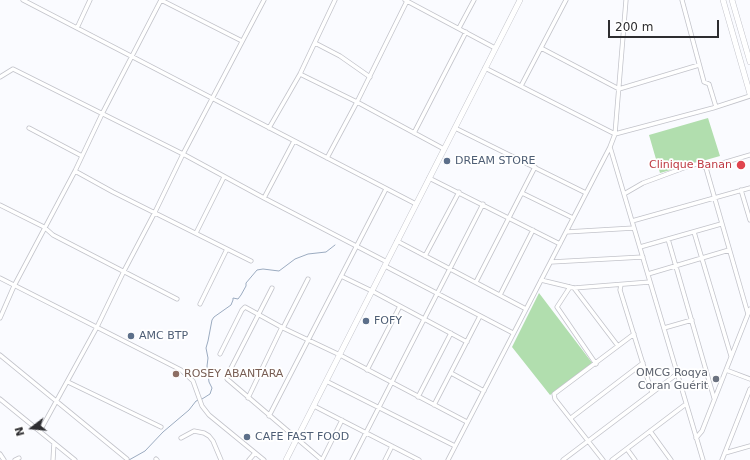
<!DOCTYPE html>
<meta charset="utf-8">
<style>
body{margin:0}
#map{position:relative;width:750px;height:460px;overflow:hidden;background:#fafbff;font-family:"DejaVu Sans",sans-serif}
canvas{display:block}
.north{position:absolute;left:12px;top:408px;width:40px;height:40px;-webkit-text-stroke:3px #fff;paint-order:stroke;rotate:254deg;font-size:11px;font-weight:700;line-height:16px;text-align:center;color:#2d2d30}
.north::after{content:'';display:block;margin:auto;width:14px;height:18px;background:#2d2d30;clip-path:polygon(50% 0,100% 100%,50% 72%,0 100%)}
.scale{position:absolute;left:608px;top:20px;width:111px;height:18px;box-sizing:border-box;border:2px solid #2d2d30;border-top:0;padding-left:5px;font-size:12px;line-height:14px;white-space:nowrap;color:#2d2d30;-webkit-text-stroke:3px #fff;paint-order:stroke}
</style>
<div id="map">
<canvas width="750" height="460"></canvas>
<div class="north">N</div>
<div class="scale">200 m</div>
</div>
<script>
const ctx = document.querySelector('canvas').getContext('2d');
ctx.lineJoin = 'round';
function paint(path, color) { ctx.fillStyle = color; ctx.fill(path, 'evenodd'); }
const shape = rows => new Path2D(rows.map(r => 'M' + r).join(''));
function trace(path, color, width, dash) { ctx.strokeStyle = color; ctx.lineWidth = width; ctx.lineCap = dash ? 'butt' : 'round'; ctx.setLineDash(dash || []); ctx.stroke(path); }
function label(font, color, halo, rows, align = 'center') {
  ctx.font = font + ' "DejaVu Sans",sans-serif'; ctx.lineWidth = 3.5; ctx.setLineDash([]); ctx.textBaseline = 'middle'; ctx.strokeStyle = halo; ctx.fillStyle = color; for (const [text, x, y, turn = 0] of rows) {
    ctx.save(); ctx.translate(x, y); ctx.rotate((+turn || 0) * Math.PI / 180); ctx.textAlign = isNaN(turn) ? turn : align; if (halo) ctx.strokeText(text, 0, 0); ctx.fillText(text, 0, 0); ctx.restore();
  }
}
const green = shape([
 [708,118,720,156,660,173,649,135],
 [539,293,593,364,550,395,512,347]
]);
const stream = shape([
 [202,399,210,394,212,388,209,382,207,366,208,358,206,348,208,341,212,320,214,317,231,305,233,300,233,298,238,299,241,295,246,286,246,283,257,270,263,269,279,271,295,259,308,254,326,252,335,245],
 [129,460,145,451,163,432,189,410,196,401,199,400]
]);
const street = shape([
 [23,0,416,204],
 [161,0,242,41],
 [405,0,495,48],
 [682,0,704,82,709,84,716,107],
 [77,28,90,0],
 [459,28,474,0],
 [315,43,340,56,370,77],
 [541,48,619,89,699,65],
 [485,68,615,134,713,108,750,96],
 [300,74,357,102,444,149],
 [0,77,13,69,183,154,264,198,387,262],
 [521,86,566,0],
 [29,128,82,156],
 [269,128,300,74,335,0],
 [455,128,586,193],
 [414,133,466,32],
 [610,147,703,460],
 [327,158,357,102,407,1],
 [75,171,113,192,251,261],
 [429,178,560,244],
 [741,190,750,220],
 [522,193,573,218],
 [624,194,643,183,689,166,697,164,706,168],
 [264,198,294,141],
 [0,205,44,227,53,235,177,299],
 [632,221,750,188],
 [566,232,634,228],
 [694,232,731,356],
 [196,233,224,177],
 [668,239,714,398],
 [397,241,526,309],
 [640,247,721,224],
 [425,256,459,192],
 [551,262,643,257],
 [385,266,513,333],
 [648,274,729,250],
 [341,276,372,291,467,342],
 [0,278,181,370,193,381,202,406,209,415,264,460],
 [541,280,574,288,650,282],
 [476,282,535,167],
 [621,285,620,290,652,393],
 [570,287,557,307,596,364],
 [272,288,227,376,227,379,322,460],
 [574,288,618,346],
 [500,295,533,230],
 [200,304,227,249],
 [748,314,706,168,750,155],
 [0,318,14,286,75,171,102,114,161,0],
 [283,328,308,279],
 [664,328,692,320],
 [220,354,242,310,245,307,283,328,340,355,467,422],
 [0,355,127,459],
 [367,370,400,306],
 [726,370,750,379],
 [451,373,484,391],
 [326,381,455,446],
 [68,382,161,427],
 [418,397,451,333],
 [248,398,282,327],
 [0,399,75,460],
 [434,405,480,316],
 [314,406,419,460],
 [269,416,386,189],
 [571,418,643,363],
 [40,431,97,327,124,271,155,212,183,154,264,0],
 [650,431,671,460],
 [181,438,194,431,204,433,209,436,213,441,221,460],
 [696,438,702,431,750,309],
 [627,449,635,460],
 [725,453,750,446],
 [0,454,4,460],
 [156,459,157,460],
 [15,460,19,458],
 [53,460,54,443],
 [249,460,255,453],
 [322,460,342,420],
 [352,460,483,204],
 [385,460,392,446],
 [448,460,610,147,615,134,626,0],
 [563,460,677,374],
 [603,460,555,399,554,394,634,334],
 [612,460,686,404],
 [722,460,750,389]
]);
const secondary = shape([
 [723,0,750,94],
 [732,0,750,62],
 [286,460,520,0]
]);
const markers = [
 [447,161,4,"#5c6f8a"],
 [741,165,5,"#e0444e"],
 [366,321,4,"#5c6f8a"],
 [131,336,4,"#5c6f8a"],
 [176,374,4,"#8d6e63"],
 [716,379,4,"#6b7280"],
 [247,437,4,"#5c6f8a"]
];
const serviceNames = [
 ["DREAM STORE",455,161],
 ["FOFY",374,321],
 ["AMC BTP",139,336],
 ["CAFE FAST FOOD",255,437]
];
const healthNames = [
 ["Clinique Banan",732,165]
];
const worshipNames = [
 ["OMCG Roqya",708,373],
 ["Coran Guérit",708,386]
];
const educationNames = [
 ["ROSEY ABANTARA",184,374]
];
paint(green, '#b1deae');
trace(stream, '#9babc0', 1);
trace(street, '#c2c3ca', 5);
trace(secondary, '#c2c3ca', 6);
trace(street, '#fff', 3.5);
trace(secondary, '#fff', 5);
for (const [x, y, r, color] of markers) { const dot = new Path2D(); dot.arc(x, y, r, 0, 2 * Math.PI); ctx.fillStyle = color; ctx.fill(dot); trace(dot, '#fff', 1.5); }
label('11px', '#4e5e75', '#fff', serviceNames, 'left');
label('11px', '#be3a42', '#fff', healthNames, 'right');
label('11px', '#5b616d', '#fff', worshipNames, 'right');
label('11px', '#785e54', '#fff', educationNames, 'left');
</script>
